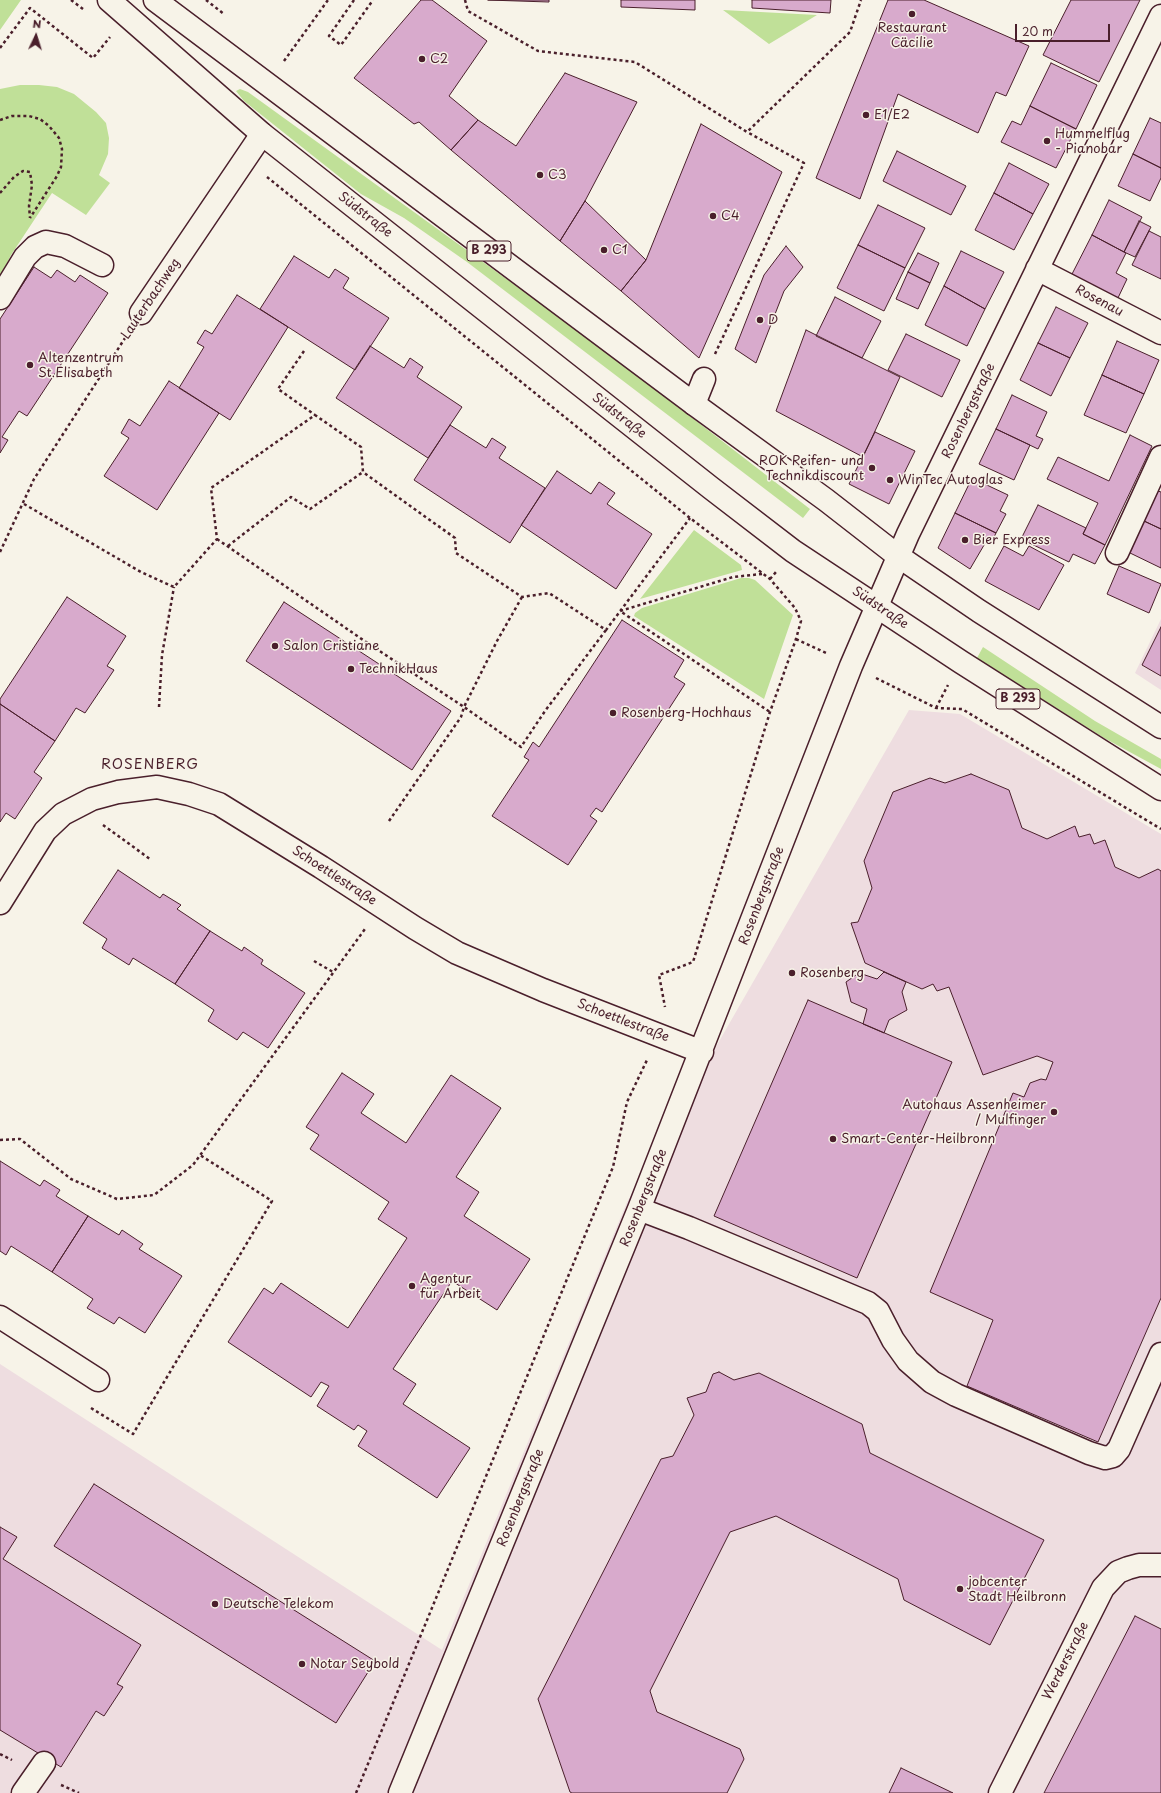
<!DOCTYPE html>
<meta charset="utf-8">
<style>
body{margin:0}
#map{position:relative;width:1161px;height:1793px;overflow:hidden;background:#f7f3e8;font-family:"Playpen Sans",sans-serif}
canvas{display:block}
.north{position:absolute;left:16px;top:16px;width:40px;height:40px;-webkit-text-stroke:3px #f7f3e8;paint-order:stroke;rotate:4deg;font-size:11px;font-weight:700;line-height:16px;text-align:center;color:#4a1f2b}
.north::after{content:'';display:block;margin:auto;width:14px;height:18px;background:#4a1f2b;clip-path:polygon(50% 0,100% 100%,50% 72%,0 100%)}
.scale{position:absolute;left:1015px;top:24px;width:95px;height:18px;box-sizing:border-box;border:2px solid #4a1f2b;border-top:0;padding-left:5px;font-size:12px;line-height:14px;white-space:nowrap;color:#4a1f2b;-webkit-text-stroke:3px #f7f3e8;paint-order:stroke}
</style>
<div id="map">
<canvas width="1161" height="1793"></canvas>
<div class="north">N</div>
<div class="scale">20 m</div>
</div>
<script>
const ctx = document.querySelector('canvas').getContext('2d');
ctx.lineJoin = 'round';
function paint(path, color) { ctx.fillStyle = color; ctx.fill(path, 'evenodd'); }
const shape = rows => new Path2D(rows.map(r => 'M' + r).join(''));
function trace(path, color, width, dash) { ctx.strokeStyle = color; ctx.lineWidth = width; ctx.lineCap = dash ? 'butt' : 'round'; ctx.setLineDash(dash || []); ctx.stroke(path); }
function label(font, color, halo, rows, align = 'center') {
  ctx.font = font + ' "Playpen Sans",sans-serif'; ctx.lineWidth = 3; ctx.setLineDash([]); ctx.textBaseline = 'middle'; ctx.strokeStyle = halo; ctx.fillStyle = color; for (const [text, x, y, turn = 0] of rows) {
    ctx.save(); ctx.translate(x, y); ctx.rotate((+turn || 0) * Math.PI / 180); ctx.textAlign = isNaN(turn) ? turn : align; if (halo) ctx.strokeText(text, 0, 0); ctx.fillText(text, 0, 0); ctx.restore();
  }
}
const built = shape([
 [1161,619,1161,690,1135,673],
 [909,710,960,714,1161,834,1161,1793,0,1793,0,1364,442,1650,627,1202]
]);
const green = shape([
 [0,0,21,0,0,30],
 [723,10,817,15,769,44],
 [20,85,39,85,57,87,74,94,96,112,106,123,109,138,108,154,99,175,110,183,86,215,52,193,11,255,0,277,0,89],
 [240,89,248,92,602,348,810,509,803,518,467,262,404,218,361,194,244,101,236,91],
 [694,530,741,565,742,570,640,599],
 [741,578,749,578,755,580,793,615,764,699,634,616,635,613,642,608],
 [983,647,1095,721,1161,759,1161,769,1104,738,977,658]
]);
const building = shape([
 [421,0,432,0,487,41,449,96,478,120,451,150,419,122,414,124,354,78,421,0],
 [488,0,549,0,549,2,488,0],
 [621,0,695,0,695,10,621,7,621,0],
 [752,0,831,0,830,13,752,8,752,0],
 [888,0,924,0,1029,46,1006,96,996,92,978,133,898,94,860,199,816,178,888,0],
 [1071,0,1140,0,1099,82,1043,55,1071,0],
 [1051,63,1097,85,1076,129,1030,106,1051,63],
 [565,73,637,102,585,201,560,241,451,150,478,120,516,146,565,73],
 [1030,106,1076,129,1056,168,1001,142,1012,121,1021,125,1030,106],
 [1150,118,1161,123,1161,168,1133,154,1150,118],
 [701,124,782,172,699,358,621,291,646,260,701,124],
 [897,151,966,186,951,215,883,181,897,151],
 [1133,154,1161,168,1161,178,1150,201,1118,186,1133,154],
 [1009,163,1049,184,1033,214,994,193,1009,163],
 [994,193,1033,214,1014,250,975,230,994,193],
 [1109,200,1142,217,1124,252,1092,235,1109,200],
 [585,201,646,260,621,291,560,241,585,201],
 [878,205,925,228,905,268,858,245,878,205],
 [1139,221,1151,227,1135,257,1124,252,1139,221],
 [1149,231,1161,237,1161,279,1132,265,1149,231],
 [1092,235,1126,253,1116,273,1127,279,1117,300,1071,276,1092,235],
 [858,245,905,268,884,311,837,288,858,245],
 [786,246,803,267,784,291,756,363,735,349,764,275,786,246],
 [961,251,1004,272,985,309,944,286,961,251],
 [918,253,939,263,930,283,908,272,918,253],
 [294,256,329,278,335,269,349,278,343,288,389,318,355,370,260,309,294,256],
 [34,267,51,278,57,270,75,282,80,275,108,293,27,416,19,411,2,437,8,440,0,453,0,319,34,267],
 [908,272,930,283,918,309,896,299,908,272],
 [944,286,985,309,967,346,925,325,944,286],
 [237,295,288,327,230,420,179,388,204,347,197,343,205,330,212,334,237,295],
 [835,297,881,321,862,358,816,336,835,297],
 [1056,307,1088,323,1070,358,1038,343,1056,307],
 [806,330,900,377,863,457,776,411,806,330],
 [906,334,960,360,942,397,888,370,906,334],
 [1117,341,1159,360,1144,394,1102,375,1117,341],
 [1038,343,1070,358,1051,396,1020,380,1038,343],
 [370,346,404,368,410,358,423,367,417,377,462,407,428,458,336,398,370,346],
 [1102,375,1144,394,1126,433,1084,415,1102,375],
 [169,381,219,413,157,510,104,476,129,438,121,433,129,419,140,426,169,381],
 [1012,395,1047,412,1036,436,1043,439,1038,449,996,429,1012,395],
 [450,425,486,448,492,438,506,447,499,458,545,488,510,543,414,480,450,425],
 [996,429,1030,445,1014,480,979,464,996,429],
 [875,432,915,451,889,504,849,484,875,432],
 [1130,435,1152,446,1105,545,1083,534,1098,503,1047,479,1058,457,1109,481,1130,435],
 [557,471,591,494,599,482,615,493,607,504,652,534,616,589,521,525,557,471],
 [972,478,1008,495,1000,511,1006,514,996,533,955,513,972,478],
 [1158,491,1161,492,1161,529,1144,521,1158,491],
 [1038,505,1086,528,1083,534,1105,545,1095,564,1073,554,1069,562,1021,539,1038,505],
 [955,513,996,533,991,543,987,540,970,569,938,548,955,513],
 [1144,521,1161,529,1161,568,1128,552,1144,521],
 [1004,546,1023,556,1029,546,1064,565,1039,610,985,581,1004,546],
 [1119,566,1161,584,1149,613,1107,594,1119,566],
 [67,597,126,636,107,666,114,670,85,713,76,708,55,741,0,704,0,699,67,597],
 [284,602,451,711,412,770,246,661,284,602],
 [622,620,684,660,674,677,685,684,602,812,596,808,590,816,597,821,568,865,492,816,529,760,524,757,533,742,539,747,622,620],
 [1161,627,1161,676,1142,665,1161,627],
 [0,704,55,741,34,772,42,778,15,819,6,813,0,822,0,704],
 [971,774,1009,790,1022,828,1047,839,1075,826,1079,837,1090,834,1094,844,1105,840,1115,867,1139,878,1158,869,1161,871,1161,1298,1098,1442,967,1386,993,1320,930,1292,1013,1093,1024,1097,1030,1083,1041,1079,1046,1080,1053,1062,1037,1056,983,1075,949,987,937,991,933,984,922,989,865,963,851,923,858,922,872,888,864,861,893,792,930,778,945,783,971,774],
 [118,870,160,898,163,894,181,905,177,909,210,931,175,984,133,958,129,965,102,948,107,939,83,923,118,870],
 [210,931,242,951,244,947,263,960,261,964,305,993,268,1048,243,1032,237,1040,208,1021,214,1010,175,984,210,931],
 [884,972,906,982,902,992,907,1010,889,1020,884,1033,863,1024,867,1009,851,1002,846,982,859,973,877,979,884,972],
 [808,1000,952,1062,857,1278,714,1216,808,1000],
 [342,1073,374,1094,361,1113,406,1143,451,1075,501,1108,456,1177,479,1192,464,1216,530,1259,497,1310,452,1281,393,1369,416,1384,403,1404,470,1448,437,1498,358,1446,367,1431,358,1425,354,1430,317,1406,329,1386,321,1382,311,1397,228,1342,264,1288,273,1294,281,1283,348,1328,407,1238,378,1219,389,1202,310,1149,319,1135,306,1127,342,1073],
 [0,1161,40,1186,44,1180,60,1190,56,1196,88,1216,52,1272,11,1246,6,1255,0,1251,0,1161],
 [88,1216,119,1235,122,1230,143,1244,139,1249,182,1276,145,1333,119,1317,114,1324,87,1308,93,1299,52,1272,88,1216],
 [719,1372,734,1380,759,1373,862,1424,870,1453,1044,1540,990,1645,904,1600,898,1579,776,1516,730,1532,650,1691,657,1712,740,1749,744,1759,727,1793,572,1793,570,1792,538,1699,661,1459,673,1456,694,1415,687,1398,706,1392,713,1374,719,1372],
 [94,1484,375,1661,336,1723,54,1546,94,1484],
 [0,1527,17,1537,3,1559,141,1645,117,1684,123,1687,104,1716,96,1711,61,1767,0,1730,0,1527],
 [1135,1616,1161,1629,1161,1793,1044,1793,1135,1616],
 [901,1768,953,1793,889,1793,901,1768]
]);
const path = shape([
 [71,0,83,9],
 [206,0,224,14],
 [354,0,329,36,341,45,373,0],
 [465,0,468,11,538,51,635,62,747,132,850,32,861,0],
 [0,48,30,8,93,58,110,37],
 [284,61,328,0],
 [0,120,12,116,29,116,40,119,49,126,59,138,62,149,61,167,57,176,30,218],
 [267,177,690,518,770,579,795,608,801,621,796,639,770,712,693,962,659,975,665,1007],
 [0,193,14,177,23,171,30,172,32,185,29,206,30,218],
 [304,351,278,389,315,415],
 [715,354,804,163,747,132],
 [24,504,141,572,174,587,217,539,211,488,315,415,361,447,363,472,455,538,456,553,522,597,549,593,606,630,690,518],
 [217,539,366,642,464,707,497,641,522,597],
 [228,546,291,497,310,509,363,472],
 [0,552,34,479,127,335],
 [762,574,733,577,620,611,770,712],
 [770,579,776,572],
 [796,639,826,653],
 [876,678,936,708,962,709,1161,829],
 [159,707,162,655,174,587],
 [936,708,948,685],
 [389,821,461,717,464,707,521,747,545,711,606,630],
 [103,825,150,859],
 [314,961,333,972],
 [0,1140,20,1139,71,1179,117,1199,154,1195,193,1165,365,929],
 [91,1408,133,1434,272,1201,200,1155],
 [0,1754,12,1760],
 [61,1785,79,1793],
 [356,1793,613,1167,627,1102,647,1060]
]);
const minor = shape([
 [1037,269,1161,333],
 [0,298,25,257,35,247,46,242,65,246,102,265],
 [141,313,262,134],
 [694,404,704,379],
 [1117,553,1161,457],
 [0,903,45,831,63,814,92,799,118,792,157,787,189,794,219,804,321,867,415,928,457,953,543,990,702,1052],
 [639,1209,689,1228,868,1303,878,1311,893,1340,908,1361,932,1382,956,1395,1089,1453,1105,1458,1113,1456,1119,1449,1161,1354],
 [0,1317,98,1380],
 [23,1793,44,1763],
 [400,1793,639,1209,851,666,908,534,1161,16],
 [1000,1793,1103,1588,1118,1572,1128,1568,1139,1565,1161,1565]
]);
const major = shape([
 [109,0,262,134,711,488,793,551,961,662,1161,789],
 [155,0,694,404,826,500,898,556,979,611,1161,727]
]);
const markers = [
 [912,14,4,"#4a1f2b"],
 [422,59,4,"#4a1f2b"],
 [866,115,4,"#4a1f2b"],
 [1047,141,4,"#4a1f2b"],
 [540,175,4,"#4a1f2b"],
 [713,216,4,"#4a1f2b"],
 [604,250,4,"#4a1f2b"],
 [760,320,4,"#4a1f2b"],
 [30,365,4,"#4a1f2b"],
 [872,468,4,"#4a1f2b"],
 [890,480,4,"#4a1f2b"],
 [965,540,4,"#4a1f2b"],
 [275,646,4,"#4a1f2b"],
 [351,669,4,"#4a1f2b"],
 [613,713,4,"#4a1f2b"],
 [792,973,4,"#4a1f2b"],
 [1054,1112,4,"#4a1f2b"],
 [833,1139,4,"#4a1f2b"],
 [412,1286,4,"#4a1f2b"],
 [960,1589,4,"#4a1f2b"],
 [215,1604,4,"#4a1f2b"],
 [302,1664,4,"#4a1f2b"]
];
const shields = [
 [489,251,44],
 [1018,699,44]
];
const shieldNames = [
 ["B 293",489,251],
 ["B 293",1018,699]
];
const poiNames = [
 ["Restaurant",912,28,"center"],
 ["Cäcilie",912,43,"center"],
 ["C2",430,59],
 ["E1/E2",874,115],
 ["Hummelflug",1055,134],
 ["- Pianobar",1055,149],
 ["C3",548,175],
 ["C4",721,216],
 ["C1",612,250],
 ["D",768,320],
 ["Altenzentrum",38,358],
 ["St.Elisabeth",38,373],
 ["ROK Reifen- und",864,461,"right"],
 ["Technikdiscount",864,476,"right"],
 ["WinTec Autoglas",898,480],
 ["Bier Express",973,540],
 ["Salon Cristiane",283,646],
 ["TechnikHaus",359,669],
 ["Rosenberg-Hochhaus",621,713],
 ["Rosenberg",800,973],
 ["Autohaus Assenheimer",1046,1105,"right"],
 ["/ Mulfinger",1046,1120,"right"],
 ["Smart-Center-Heilbronn",841,1139],
 ["Agentur",420,1279],
 ["für Arbeit",420,1294],
 ["jobcenter",968,1582],
 ["Stadt Heilbronn",968,1597],
 ["Deutsche Telekom",223,1604],
 ["Notar Seybold",310,1664]
];
const streetNames = [
 ["Südstraße",365,215,38],
 ["Lauterbachweg",151,299,-56],
 ["Rosenau",1099,301,28],
 ["Rosenbergstraße",969,411,-64],
 ["Südstraße",619,416,38],
 ["Südstraße",880,608,34],
 ["Schoettlestraße",334,876,33],
 ["Rosenbergstraße",762,896,-69],
 ["Schoettlestraße",623,1021,21],
 ["Rosenbergstraße",644,1198,-68],
 ["Rosenbergstraße",521,1498,-68],
 ["Werderstraße",1066,1661,-63]
];
const neighbourhoodNames = [
 ["ROSENBERG",150,765]
];
paint(built, '#eedde0');
paint(green, '#c0e098');
paint(building, '#d8aacc');
trace(building, '#4a1f2b', 1);
trace(minor, '#4a1f2b', 25);
trace(major, '#4a1f2b', 25);
trace(path, '#4a1f2b', 2.5, [3, 3]);
trace(minor, '#f7f3e8', 22);
trace(major, '#f7f3e8', 22);
for (const [x, y, r, color] of markers) { const dot = new Path2D(); dot.arc(x, y, r, 0, 2 * Math.PI); ctx.fillStyle = color; ctx.fill(dot); trace(dot, '#f7f3e8', 1.5); }
for (const [x, y, w] of shields) { const box = new Path2D(); box.roundRect(x - w / 2, y - 10, w, 20, 3); ctx.fillStyle = '#f7f3e8'; ctx.fill(box); trace(box, '#4a1f2b', 1); }
label('bold 12px', '#4a1f2b', null, shieldNames);
label('13px', '#4a1f2b', '#f7f3e8', poiNames, 'left');
label('13px', '#4a1f2b', '#f7f3e8', streetNames);
ctx.letterSpacing = '1px';
label('14px', '#4a1f2b', '#f7f3e8', neighbourhoodNames);
ctx.letterSpacing = '0px';
</script>
